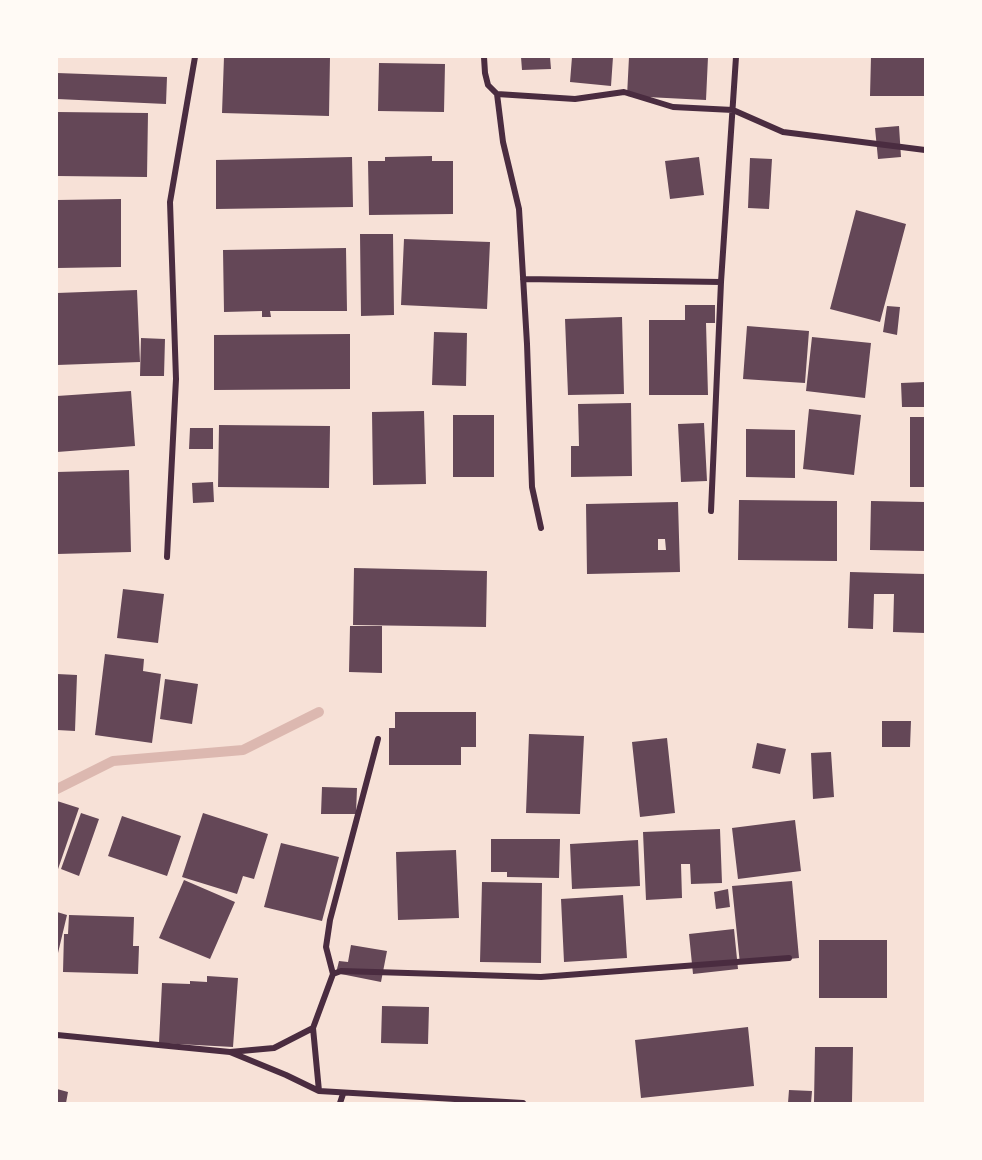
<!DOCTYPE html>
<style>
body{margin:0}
#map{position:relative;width:982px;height:1160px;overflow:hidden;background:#f7e1d7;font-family:"DejaVu Sans",sans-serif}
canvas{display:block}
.frame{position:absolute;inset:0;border:58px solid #fffaf5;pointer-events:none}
</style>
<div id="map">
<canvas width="982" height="1160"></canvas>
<div class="frame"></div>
</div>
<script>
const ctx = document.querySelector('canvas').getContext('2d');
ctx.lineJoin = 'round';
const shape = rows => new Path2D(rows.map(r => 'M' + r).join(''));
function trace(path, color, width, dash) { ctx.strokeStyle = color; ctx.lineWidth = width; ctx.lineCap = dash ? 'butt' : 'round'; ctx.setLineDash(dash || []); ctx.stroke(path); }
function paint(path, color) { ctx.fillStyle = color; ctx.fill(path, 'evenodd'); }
const stream = shape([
 [57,789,113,761,243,750,319,712]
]);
const building = shape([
 [224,57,330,57,329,116,222,113],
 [521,57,550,57,551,69,522,70],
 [572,57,613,57,611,86,570,82],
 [629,57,708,57,706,100,627,96],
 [871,57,925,57,925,96,870,96],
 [379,63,445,64,444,112,378,111],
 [57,73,167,77,166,104,57,99],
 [57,112,148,113,147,177,57,176],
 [899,126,901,157,878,159,875,128],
 [432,156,432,161,453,161,453,214,369,215,368,161,385,161,385,157],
 [352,157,353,207,216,209,216,160],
 [699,157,704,195,670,199,665,161],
 [750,158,772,159,769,209,748,208],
 [121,199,121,267,57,268,57,200],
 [856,210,906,224,880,322,830,309],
 [360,234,393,234,394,315,361,316],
 [404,239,490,242,487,309,401,305],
 [346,248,347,311,270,311,271,317,262,317,262,311,224,312,223,250],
 [137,290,140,362,57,365,57,293],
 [685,305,715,305,715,323,706,323,708,395,649,395,649,320,685,320],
 [887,306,900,307,897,335,883,332],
 [622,317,624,394,568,395,565,319],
 [747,326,809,331,805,383,743,379],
 [434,332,467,333,466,386,432,385],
 [350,334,350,389,214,390,214,335],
 [812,337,871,343,865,398,806,391],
 [141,338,165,339,164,376,140,376],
 [925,382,925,407,902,407,901,383],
 [131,391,135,446,57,452,57,396],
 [631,403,632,476,571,477,571,446,579,446,578,404],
 [809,409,861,415,854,475,803,469],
 [424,411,426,484,373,485,372,412],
 [453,415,494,415,494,477,453,477],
 [910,417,925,417,925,487,910,487],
 [704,423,707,481,681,482,678,424],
 [219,425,330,426,329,488,218,487],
 [190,428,213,428,213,449,189,449],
 [746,429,795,430,795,478,746,477],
 [129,470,131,552,57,554,57,472],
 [213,482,214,502,193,503,192,483],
 [739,500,837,501,837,561,738,560],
 [871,501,925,502,925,551,870,550],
 [678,502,680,572,587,574,586,504],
 [658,539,665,539,666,550,658,550],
 [354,568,487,571,486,627,353,625],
 [850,572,925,574,925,633,893,632,894,594,874,594,873,629,848,628],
 [123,589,164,594,158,643,117,638],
 [350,626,382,626,382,673,349,672],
 [105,654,144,659,143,671,161,674,152,743,95,735],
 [57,674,77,675,75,731,57,730],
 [165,679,198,684,192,724,160,719],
 [395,712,476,712,476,747,461,747,461,765,389,765,389,728,395,728],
 [882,721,911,721,910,747,882,747],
 [529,734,584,736,580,814,526,813],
 [667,738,675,813,640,817,632,742],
 [757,743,786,749,780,774,752,768],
 [831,752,834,797,813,799,811,753],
 [322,787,357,788,356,814,321,814],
 [57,801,79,808,57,872],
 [81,813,99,819,79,876,61,869],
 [203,813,268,834,254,879,243,876,237,894,182,877],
 [122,816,181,836,167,876,108,856],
 [795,820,801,871,738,879,732,828],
 [720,829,722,883,691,884,690,864,681,864,682,898,646,900,643,832],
 [491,839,560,839,559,878,507,877,507,872,491,872],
 [638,840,640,886,572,889,570,844],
 [281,843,339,857,322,921,264,907],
 [456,850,459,918,398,920,396,852],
 [184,880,235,902,210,959,159,938],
 [792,881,799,958,740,964,732,886],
 [482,882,542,883,541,963,480,962],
 [728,889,730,907,716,909,714,892],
 [623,895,627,958,564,962,561,899],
 [57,912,67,915,58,953,57,952],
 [69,915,134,917,133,946,139,946,138,974,63,972,64,934,68,934],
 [734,929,738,969,693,974,689,934],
 [819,940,887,940,887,998,819,998],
 [351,945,387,951,381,982,336,973,339,961,348,962],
 [207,976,238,978,233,1047,159,1043,162,983,190,984,190,981,207,982],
 [382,1006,429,1007,428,1044,381,1043],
 [748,1027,754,1086,641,1098,635,1040],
 [815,1047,853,1047,852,1102,814,1102],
 [57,1089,68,1092,66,1103,57,1103],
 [789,1090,812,1091,811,1103,788,1103]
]);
const minor = shape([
 [484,57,485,73,488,85,497,94,575,99,624,92,673,107,733,110,783,132,925,150],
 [497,94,503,142,519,209,527,344,532,487,541,528],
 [523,279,721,282],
 [711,511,721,282,736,57],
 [167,557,176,379,170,202,195,57],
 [333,974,341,971,541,977,789,958],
 [57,1035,230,1052,274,1048,313,1028],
 [230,1052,286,1075,319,1091,523,1103],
 [319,1091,313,1028,333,974,326,947,330,920,378,739],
 [340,1103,343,1094]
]);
trace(stream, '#dcb8b0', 10);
paint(building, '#644757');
trace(minor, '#4a2c40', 6);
</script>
